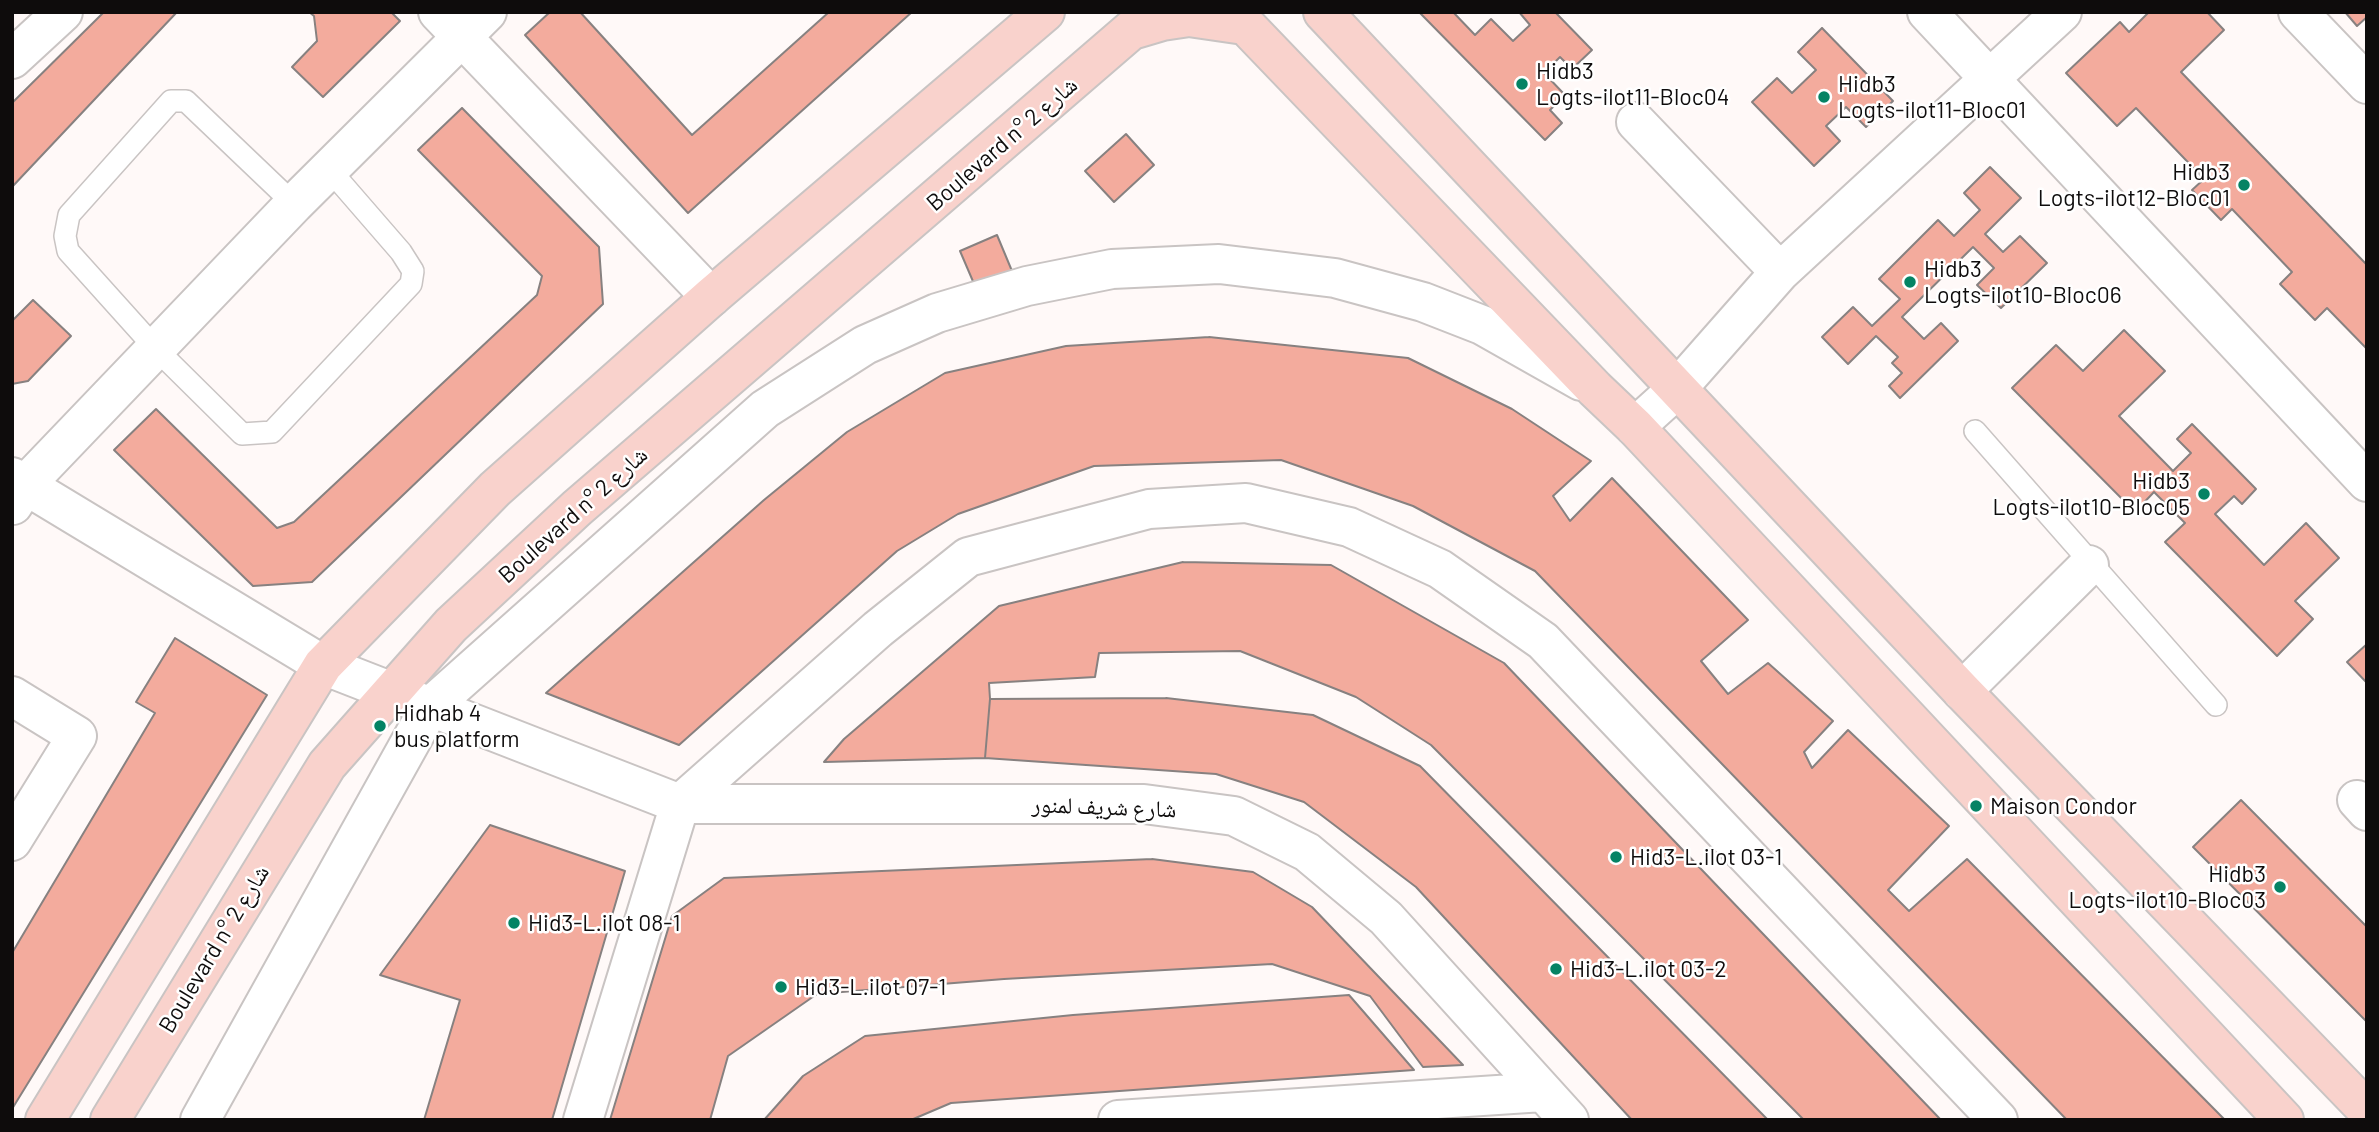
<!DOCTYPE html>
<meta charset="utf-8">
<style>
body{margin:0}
#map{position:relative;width:2379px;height:1132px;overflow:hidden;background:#fff9f8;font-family:Barlow,sans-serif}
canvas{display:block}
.frame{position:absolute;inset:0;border:14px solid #0e0c0c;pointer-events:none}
</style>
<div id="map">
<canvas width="2379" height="1132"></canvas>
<div class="frame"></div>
</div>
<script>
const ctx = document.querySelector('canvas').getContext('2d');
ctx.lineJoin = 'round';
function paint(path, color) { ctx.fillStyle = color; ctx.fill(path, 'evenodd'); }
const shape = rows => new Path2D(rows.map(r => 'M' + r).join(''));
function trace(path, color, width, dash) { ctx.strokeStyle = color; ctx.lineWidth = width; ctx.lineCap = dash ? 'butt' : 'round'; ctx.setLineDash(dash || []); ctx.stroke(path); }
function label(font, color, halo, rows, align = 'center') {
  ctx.font = font + ' Barlow,"Noto Naskh Arabic",sans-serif'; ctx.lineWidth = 5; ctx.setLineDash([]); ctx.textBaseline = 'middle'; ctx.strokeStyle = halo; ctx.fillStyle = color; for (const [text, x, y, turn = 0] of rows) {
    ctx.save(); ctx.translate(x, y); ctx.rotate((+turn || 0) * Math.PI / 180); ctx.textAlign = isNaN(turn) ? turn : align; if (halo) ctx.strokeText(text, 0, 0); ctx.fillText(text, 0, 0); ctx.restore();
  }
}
const building = shape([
 [104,12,177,12,12,187,12,103,104,12],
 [309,12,391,12,400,21,323,97,292,67,317,41,314,16,309,12],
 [550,12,580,12,692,135,829,12,912,12,688,213,525,35,550,12],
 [1419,12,1453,12,1475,35,1491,19,1513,41,1530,25,1519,12,1555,12,1592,50,1572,69,1560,57,1544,73,1565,95,1550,110,1562,123,1545,140,1419,12],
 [2149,12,2207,12,2224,30,2181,72,2367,265,2367,349,2327,308,2315,320,2280,284,2292,272,2232,209,2221,220,2192,190,2204,179,2136,108,2117,126,2066,73,2120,22,2129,32,2149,12],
 [2345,12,2367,12,2367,17,2357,26,2345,12],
 [1822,28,1893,101,1866,127,1846,107,1826,126,1840,141,1814,166,1752,102,1777,78,1792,93,1816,70,1798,52,1822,28],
 [462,108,599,247,603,304,312,582,253,586,114,450,156,409,277,528,294,522,537,295,542,276,418,150,462,108],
 [1126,134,1154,165,1114,202,1085,171,1126,134],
 [1990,167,2021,198,1985,234,2003,252,2020,236,2047,263,2001,308,1977,285,1994,268,1973,247,1902,317,1924,339,1941,323,1958,341,1900,398,1889,386,1902,373,1892,363,1898,357,1876,336,1848,364,1822,337,1853,307,1872,326,1900,299,1879,279,1938,220,1954,236,1980,210,1964,193,1990,167],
 [997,235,1012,271,975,286,960,251,997,235],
 [33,300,71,336,28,381,12,384,12,321,33,300],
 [2124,330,2165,371,2119,416,2173,471,2191,453,2177,439,2192,424,2256,489,2242,504,2234,496,2215,514,2264,565,2306,523,2339,558,2295,601,2313,619,2277,656,2165,542,2185,523,2154,492,2135,512,2012,388,2056,345,2083,371,2124,330],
 [1209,337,1408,358,1512,409,1591,461,1553,496,1570,521,1612,478,1748,620,1701,661,1728,694,1768,663,1833,721,1804,752,1812,768,1848,730,1949,826,1888,890,1909,911,1967,859,2225,1120,2067,1120,1535,571,1413,506,1281,460,1094,466,958,514,897,551,679,745,546,693,764,500,847,432,945,373,1066,346,1209,337],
 [1183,562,1331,565,1504,663,1941,1120,1804,1120,1431,745,1356,697,1240,651,1099,653,1095,677,989,683,990,699,985,758,824,762,844,739,999,606,1183,562],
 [175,638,267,695,12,1109,12,953,155,713,136,702,175,638],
 [2367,644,2367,683,2347,662,2367,644],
 [1166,698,1313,715,1420,766,1768,1120,1632,1120,1416,887,1304,802,1216,774,985,758,990,699,1166,698],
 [2241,800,2367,927,2367,1022,2193,847,2241,800],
 [490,825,625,871,552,1120,424,1120,460,1000,380,975,490,825],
 [1152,859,1253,872,1312,907,1463,1065,1423,1067,1370,996,1272,964,1004,979,817,994,728,1056,710,1120,610,1120,672,916,724,878,1152,859],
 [1349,995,1414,1070,951,1103,911,1120,764,1120,803,1076,865,1036,1073,1015,1349,995]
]);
const lane = shape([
 [294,204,186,101,171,101,69,215,65,236,68,251,157,350,242,434,272,432,411,284,413,271,401,252,329,169],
 [1975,431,2216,705]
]);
const street = shape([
 [438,12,711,297],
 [1927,12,2367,482],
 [2298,12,2367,84],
 [12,59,63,12],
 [1636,122,1780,272],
 [1635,427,1676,390,1780,272,2062,12],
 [12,477,323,665,680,804,1144,804,1234,816,1307,852,1386,918,1569,1120],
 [13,505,25,485,294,204,487,12],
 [1962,691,2089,565],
 [12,696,77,736,12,841],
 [2357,800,2367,811],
 [200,1120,430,707,765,409,865,345,937,313,1027,286,1112,269,1219,264,1335,278,1423,302,1482,325,1581,381],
 [583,1120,680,804,878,629,968,557,1149,509,1246,503,1349,527,1440,569,1543,641,1998,1120],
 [1118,1120,1543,1092]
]);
const secondary = shape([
 [1233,12,1595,389,1635,427,2284,1120],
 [1323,12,1962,691,2367,1110],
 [1135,29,1162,21,1189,17,1244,25],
 [45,1120,323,665,495,489,711,297,1045,12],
 [110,1120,327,765,451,625,577,508,1152,12]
]);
const markers = [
 [1522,84,7,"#058364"],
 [1824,97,7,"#058364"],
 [2244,185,7,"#058364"],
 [1910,282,7,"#058364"],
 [2204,494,7,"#058364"],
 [380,726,7,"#058364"],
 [1976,806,7,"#058364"],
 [1616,857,7,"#058364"],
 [2280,887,7,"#058364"],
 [514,923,7,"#058364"],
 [1556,969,7,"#058364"],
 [781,987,7,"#058364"]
];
const poiNames = [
 ["Hidb3",1536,71],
 ["Logts-ilot11-Bloc04",1536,97],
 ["Hidb3",1838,84],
 ["Logts-ilot11-Bloc01",1838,110],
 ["Hidb3",2230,172,"right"],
 ["Logts-ilot12-Bloc01",2230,198,"right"],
 ["Hidb3",1924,269],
 ["Logts-ilot10-Bloc06",1924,295],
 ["Hidb3",2190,481,"right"],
 ["Logts-ilot10-Bloc05",2190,507,"right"],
 ["Hidhab 4",394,713],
 ["bus platform",394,739],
 ["Maison Condor",1990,806],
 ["Hid3-L.ilot 03-1",1630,857],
 ["Hidb3",2266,874,"right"],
 ["Logts-ilot10-Bloc03",2266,900,"right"],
 ["Hid3-L.ilot 08-1",528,923],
 ["Hid3-L.ilot 03-2",1570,969],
 ["Hid3-L.ilot 07-1",795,987]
];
const streetNames = [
 ["Boulevard n° شارع 2",1002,144,-41],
 ["Boulevard n° شارع 2",573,515,-42],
 ["شارع شريف لمنور",1104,807,2],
 ["Boulevard n° شارع 2",214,949,-59]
];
paint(building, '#f3ab9d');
trace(building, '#878180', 2);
trace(lane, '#c9c4c3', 24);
trace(street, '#c9c4c3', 42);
trace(secondary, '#c9c4c3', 42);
trace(lane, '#fff', 21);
trace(street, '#fff', 38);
trace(secondary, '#f9d2cc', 38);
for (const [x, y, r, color] of markers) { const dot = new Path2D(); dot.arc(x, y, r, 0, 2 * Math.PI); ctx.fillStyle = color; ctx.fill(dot); trace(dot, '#fff', 2.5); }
label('23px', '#0e0c0c', '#fff', poiNames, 'left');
label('23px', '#0e0c0c', '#fff', streetNames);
</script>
